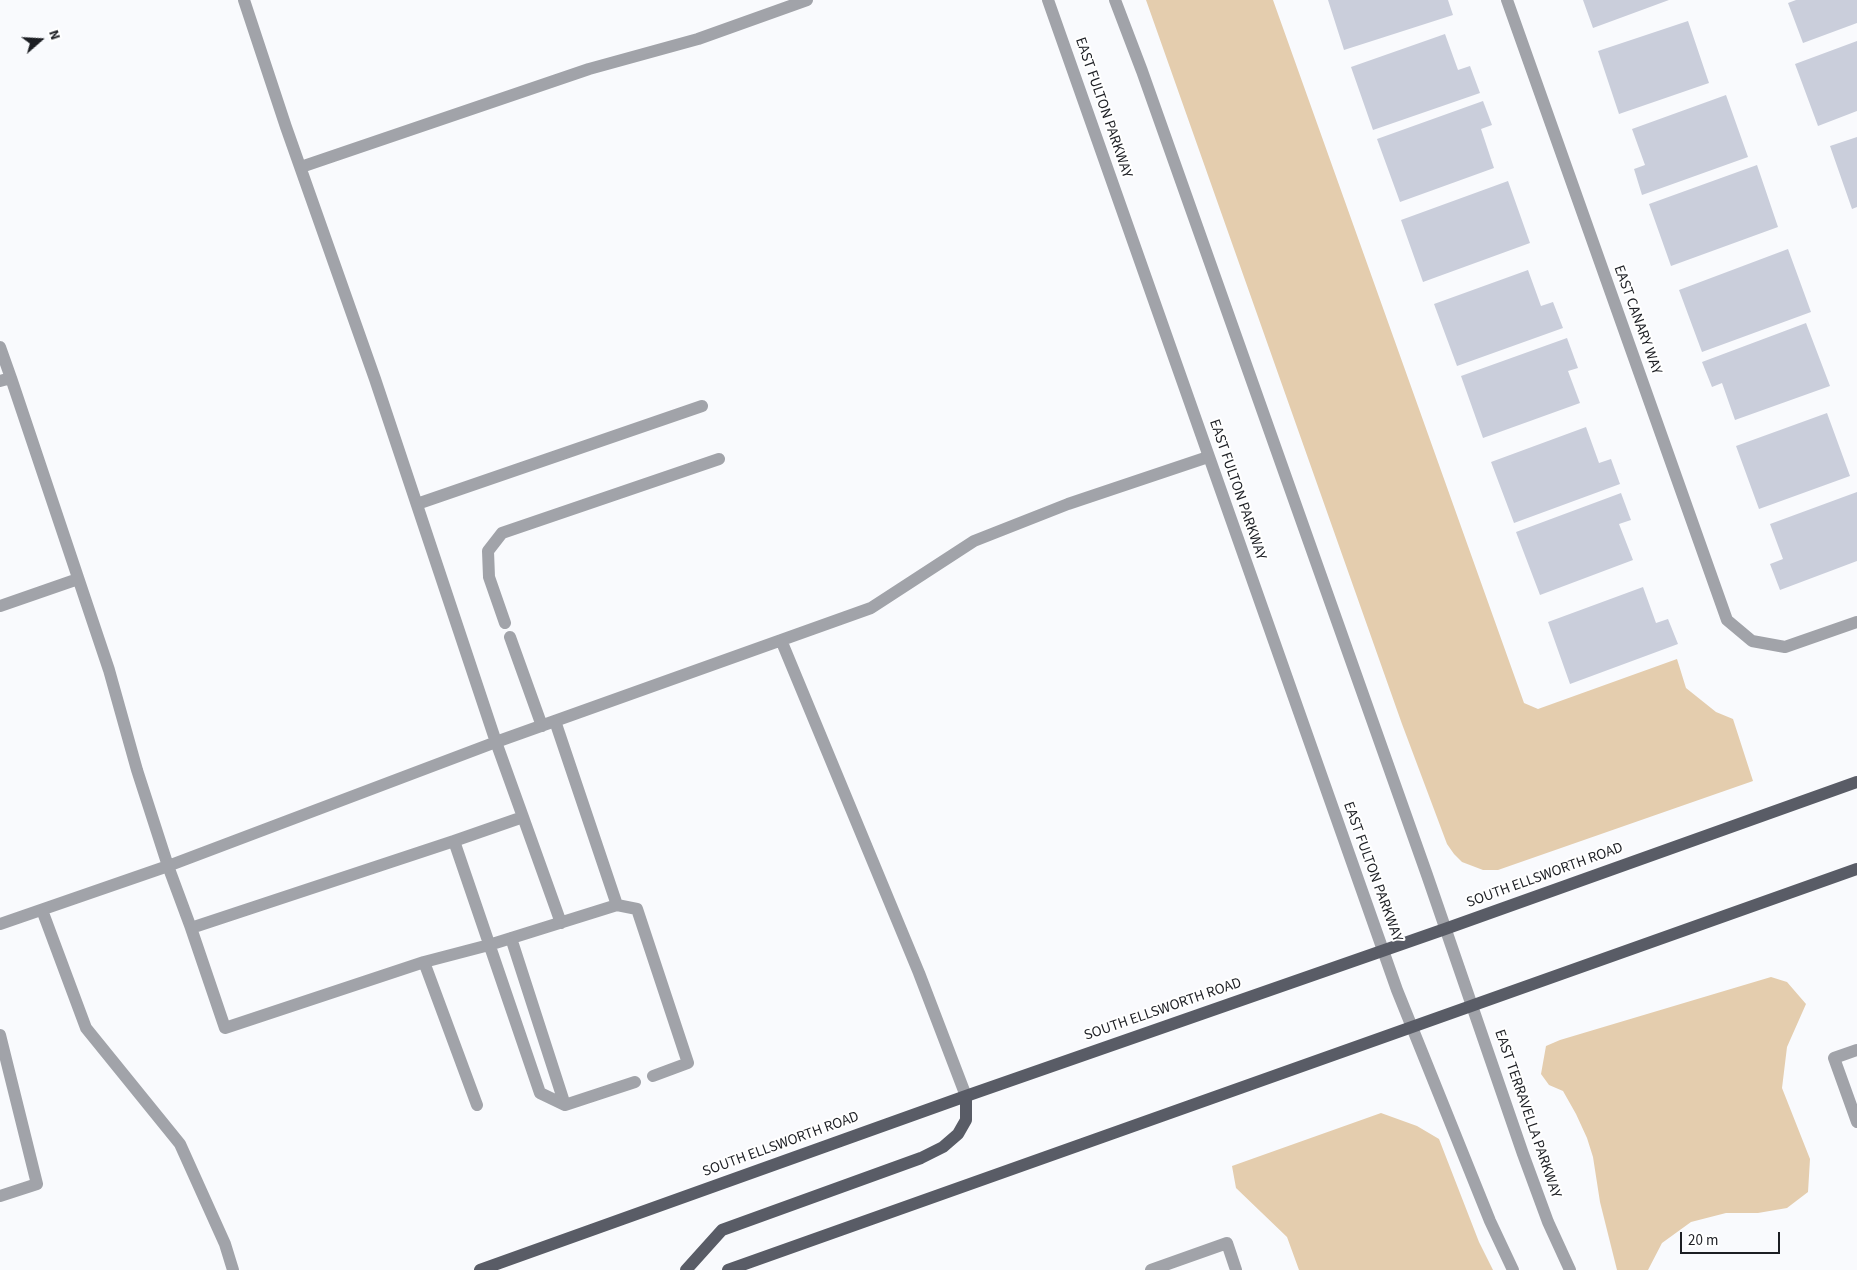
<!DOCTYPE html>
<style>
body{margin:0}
#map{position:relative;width:1857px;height:1270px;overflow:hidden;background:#f9fafd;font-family:"Source Sans 3",sans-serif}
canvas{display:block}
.north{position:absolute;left:15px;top:15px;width:50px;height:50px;-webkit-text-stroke:4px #fff;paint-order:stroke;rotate:71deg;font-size:14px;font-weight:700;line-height:20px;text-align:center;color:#1c1e23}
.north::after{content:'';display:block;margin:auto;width:18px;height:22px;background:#1c1e23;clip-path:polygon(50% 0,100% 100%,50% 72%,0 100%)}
.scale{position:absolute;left:1680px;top:1232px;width:100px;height:22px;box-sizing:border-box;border:2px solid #1c1e23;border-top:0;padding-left:6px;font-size:15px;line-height:18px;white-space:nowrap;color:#1c1e23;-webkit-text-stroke:4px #fff;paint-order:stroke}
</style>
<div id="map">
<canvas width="1857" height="1270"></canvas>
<div class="north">N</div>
<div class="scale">20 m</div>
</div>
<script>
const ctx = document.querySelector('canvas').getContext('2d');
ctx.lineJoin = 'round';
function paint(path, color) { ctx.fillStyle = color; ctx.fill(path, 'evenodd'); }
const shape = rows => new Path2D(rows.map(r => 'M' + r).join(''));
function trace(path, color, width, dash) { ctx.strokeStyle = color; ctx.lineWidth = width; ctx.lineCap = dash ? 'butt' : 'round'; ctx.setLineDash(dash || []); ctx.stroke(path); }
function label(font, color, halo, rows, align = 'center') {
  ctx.font = font + ' "Source Sans 3",sans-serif'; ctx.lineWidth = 4; ctx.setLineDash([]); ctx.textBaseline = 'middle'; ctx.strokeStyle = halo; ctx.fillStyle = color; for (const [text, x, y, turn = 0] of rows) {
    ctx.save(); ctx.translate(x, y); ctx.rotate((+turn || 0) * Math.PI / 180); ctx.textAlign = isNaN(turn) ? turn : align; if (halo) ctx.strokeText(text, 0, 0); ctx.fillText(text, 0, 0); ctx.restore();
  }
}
const green = shape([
 [1146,0,1273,0,1524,703,1538,709,1677,659,1686,688,1716,712,1733,719,1753,781,1498,870,1483,870,1462,862,1454,854,1447,844,1402,724],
 [1771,977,1787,982,1806,1004,1787,1047,1782,1088,1810,1159,1808,1192,1787,1208,1758,1213,1726,1213,1691,1222,1662,1243,1648,1270,1617,1270,1600,1202,1593,1157,1587,1138,1576,1114,1563,1091,1549,1085,1541,1074,1546,1046,1560,1040],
 [1381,1113,1417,1126,1439,1139,1479,1242,1493,1270,1299,1270,1287,1237,1236,1188,1232,1166]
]);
const building = shape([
 [1328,0,1448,0,1453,15,1344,50],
 [1583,0,1669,0,1593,28],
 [1796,0,1857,0,1857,23,1803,43,1788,3],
 [1688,21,1709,83,1619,114,1598,51],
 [1445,34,1458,70,1470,66,1480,93,1373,130,1351,67],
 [1857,41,1857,111,1818,126,1795,64],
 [1726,95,1748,157,1642,195,1634,169,1645,165,1632,129],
 [1483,101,1492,125,1481,129,1494,168,1400,202,1377,139],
 [1857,137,1857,207,1852,209,1830,146],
 [1757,165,1778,227,1671,266,1649,204],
 [1508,181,1530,243,1423,282,1401,220],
 [1788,249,1811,312,1702,352,1679,290],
 [1528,270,1541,306,1553,302,1563,328,1457,366,1434,304],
 [1806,323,1830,386,1735,420,1722,383,1712,387,1702,362],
 [1567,338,1578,368,1568,371,1580,403,1483,438,1461,376],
 [1827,413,1850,476,1759,509,1736,446],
 [1586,427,1599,463,1611,459,1620,484,1514,523,1491,462],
 [1857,492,1857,561,1780,590,1770,564,1783,559,1770,524],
 [1621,493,1631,520,1619,524,1633,560,1540,595,1516,532],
 [1643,587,1656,623,1668,619,1678,644,1570,684,1548,622]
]);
const service = shape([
 [301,167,589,69,698,39,807,0],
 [0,347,11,378,0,381],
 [11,378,109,670,137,770,168,866,191,928,454,841,523,817,496,742,871,608,974,541,1068,504,1208,457],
 [417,504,702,406],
 [0,606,78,579],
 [505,623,489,577,488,551,502,533,719,459],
 [510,637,542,726],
 [781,640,919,973,966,1096],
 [523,817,561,923],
 [454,841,540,1093,565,1105,635,1082],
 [617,905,637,909,688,1063,653,1076],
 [42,910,86,1028,180,1144,225,1244,233,1270],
 [0,924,168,866,496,742,375,379,286,127,244,0],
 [191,928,225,1028,424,962,489,945,617,905,555,721],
 [511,938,565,1105],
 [424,962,477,1105],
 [0,1035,37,1184,0,1196]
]);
const minor = shape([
 [1048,0,1397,990,1490,1221,1513,1270],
 [1115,0,1142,71,1427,875,1523,1154,1548,1222,1570,1270],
 [1507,0,1727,620,1752,641,1785,647,1857,622],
 [1857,1050,1834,1058,1857,1122],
 [1151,1270,1227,1243,1236,1270]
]);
const primary = shape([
 [480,1270,966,1096,1445,929,1857,782],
 [686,1270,722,1230,921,1158,943,1147,958,1134,966,1120,966,1096],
 [728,1270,1857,869]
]);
const streetNames = [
 ["EAST FULTON PARKWAY",1103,108,71],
 ["EAST CANARY WAY",1637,320,70],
 ["EAST FULTON PARKWAY",1237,490,71],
 ["EAST FULTON PARKWAY",1372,872,70],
 ["SOUTH ELLSWORTH ROAD",1545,876,-20],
 ["SOUTH ELLSWORTH ROAD",1163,1010,-19],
 ["EAST TERRAVELLA PARKWAY",1527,1114,71],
 ["SOUTH ELLSWORTH ROAD",781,1145,-20]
];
paint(green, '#e4cdae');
paint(building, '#cacedb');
trace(service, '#a1a3a9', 12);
trace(minor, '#a1a3a9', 12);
trace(primary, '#595c66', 12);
label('15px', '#1c1e23', '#fff', streetNames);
</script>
